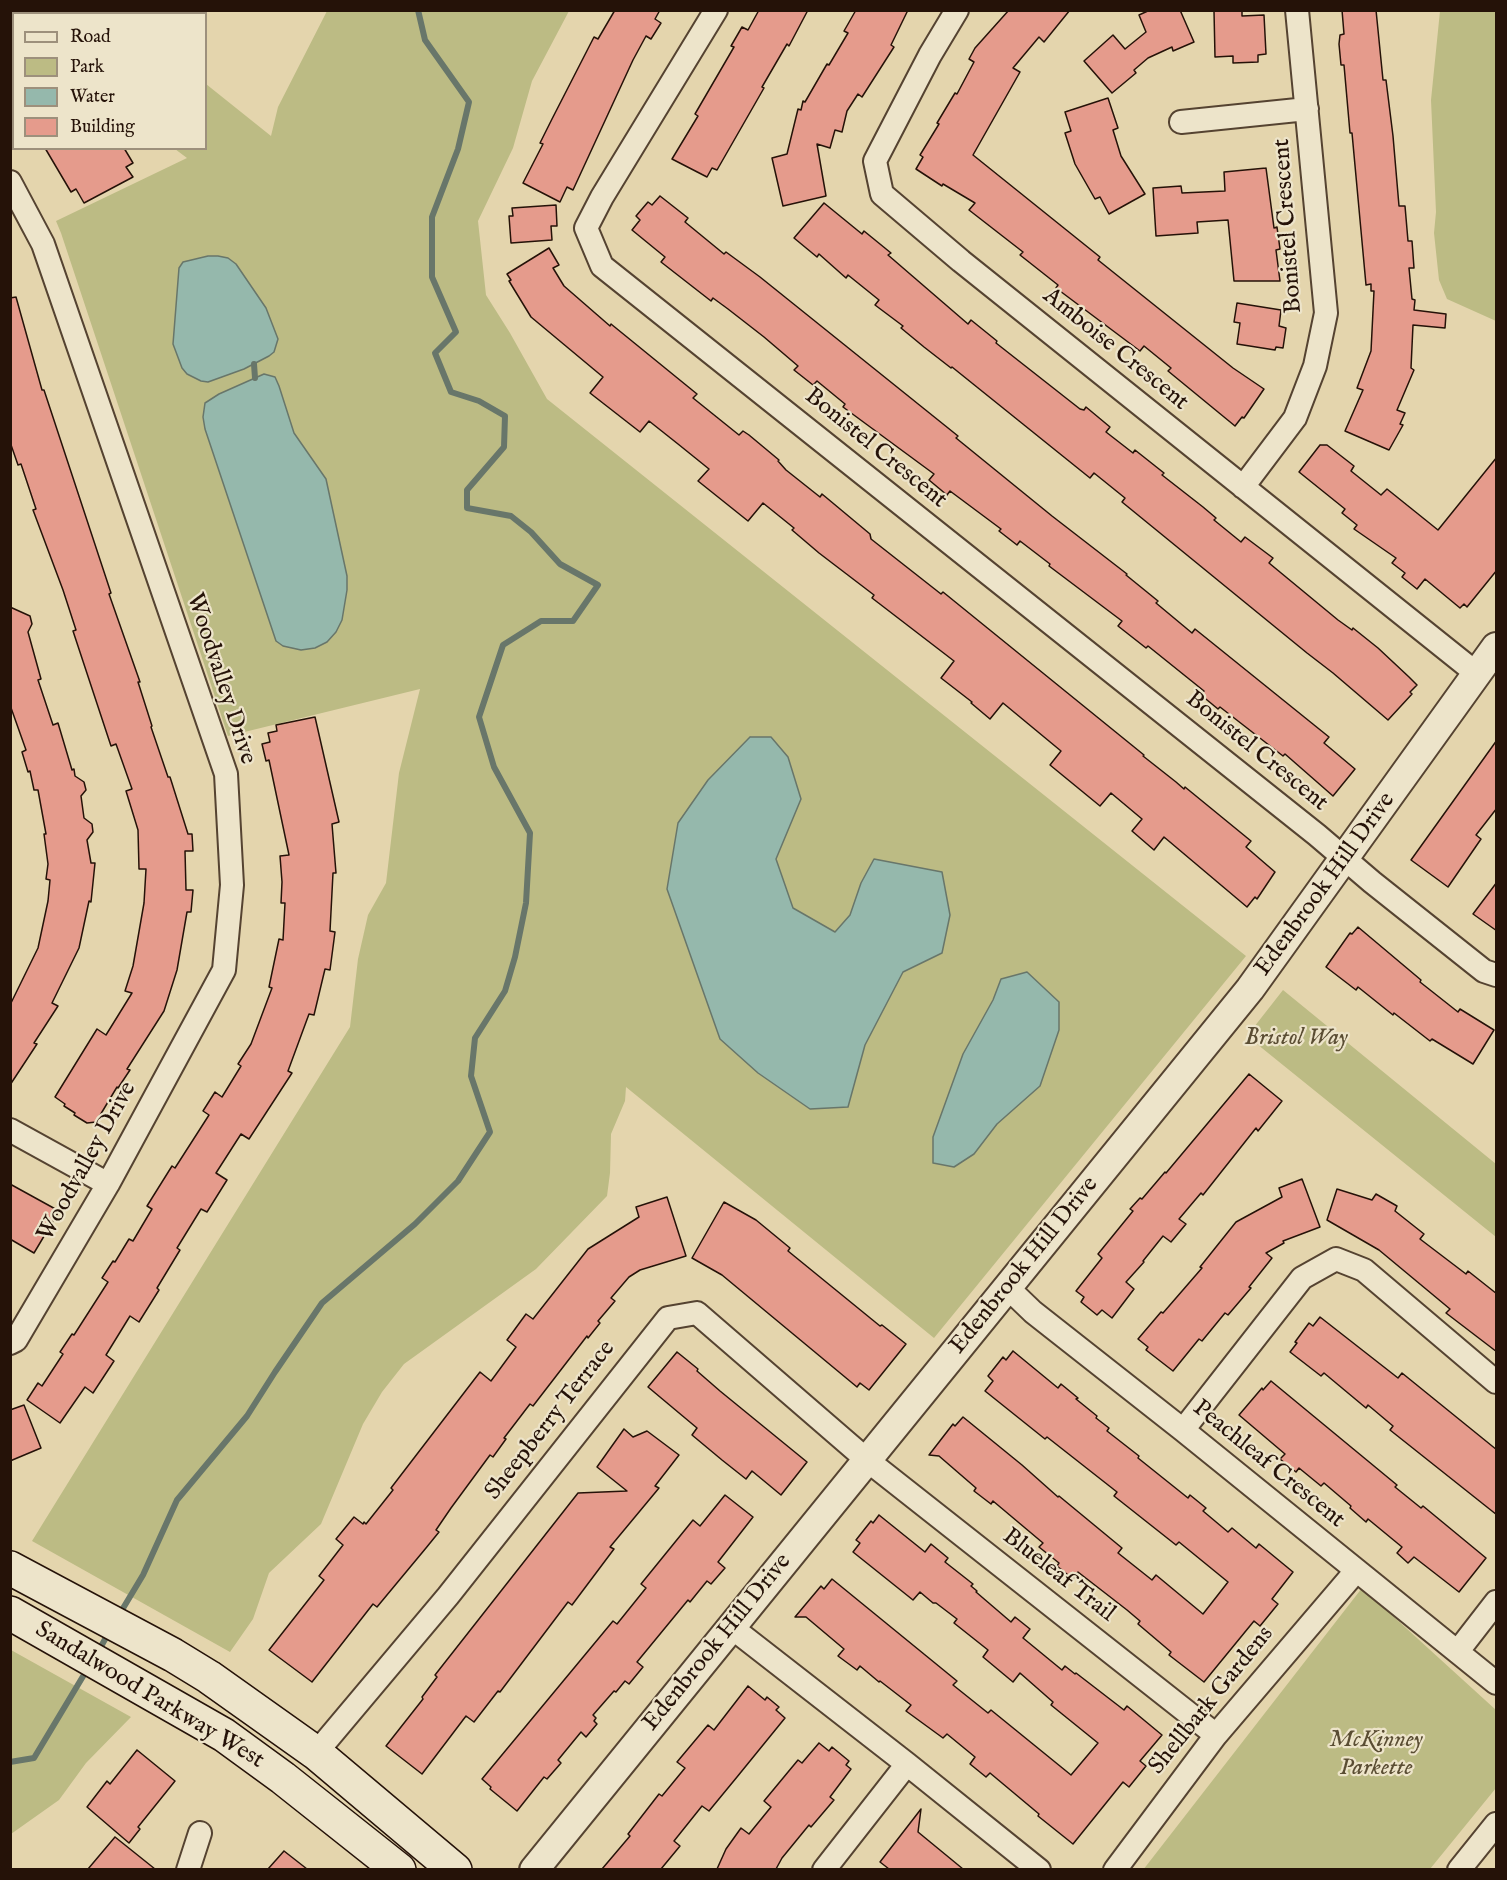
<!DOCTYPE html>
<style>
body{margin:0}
#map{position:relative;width:1507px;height:1880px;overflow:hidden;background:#e4d5ad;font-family:"IM FELL English",serif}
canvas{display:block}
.frame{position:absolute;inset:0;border:12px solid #251208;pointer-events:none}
.legend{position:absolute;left:12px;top:12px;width:195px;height:138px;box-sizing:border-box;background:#ede4ca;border:2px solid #9d907c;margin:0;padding:8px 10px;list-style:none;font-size:18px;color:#251208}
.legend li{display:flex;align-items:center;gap:12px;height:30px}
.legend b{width:30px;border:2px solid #9d907c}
</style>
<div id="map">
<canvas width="1507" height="1880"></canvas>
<div class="frame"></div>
<ul class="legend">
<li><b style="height:8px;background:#ede4ca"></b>Road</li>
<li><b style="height:16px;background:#bcbb84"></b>Park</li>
<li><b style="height:16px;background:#95b8ac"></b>Water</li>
<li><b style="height:16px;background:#e59b8c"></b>Building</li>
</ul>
</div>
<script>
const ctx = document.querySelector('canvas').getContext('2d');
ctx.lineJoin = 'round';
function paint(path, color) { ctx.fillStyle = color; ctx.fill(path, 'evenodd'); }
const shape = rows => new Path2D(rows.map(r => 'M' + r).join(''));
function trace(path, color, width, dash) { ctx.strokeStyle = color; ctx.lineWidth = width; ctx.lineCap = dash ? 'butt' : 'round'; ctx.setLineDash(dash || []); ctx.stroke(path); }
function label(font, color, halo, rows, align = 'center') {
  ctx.font = font + ' "IM FELL English",serif'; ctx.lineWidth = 4.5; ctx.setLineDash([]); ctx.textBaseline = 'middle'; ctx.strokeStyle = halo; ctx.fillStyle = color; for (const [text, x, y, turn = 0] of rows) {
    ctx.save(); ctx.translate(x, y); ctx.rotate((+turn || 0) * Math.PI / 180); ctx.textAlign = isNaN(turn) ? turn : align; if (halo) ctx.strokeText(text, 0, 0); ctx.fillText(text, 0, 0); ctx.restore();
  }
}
const green = shape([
 [327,11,569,11,532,81,513,148,478,221,486,295,510,333,547,399,1246,956,934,1338,626,1087,625,1101,611,1134,610,1173,607,1196,536,1269,404,1364,382,1392,363,1424,321,1524,269,1573,253,1619,230,1652,32,1541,350,1027,358,959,368,915,386,883,399,773,420,689,228,736,61,233,56,221,187,158,175,149,206,148,206,84,271,136,278,107],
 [1440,11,1496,11,1496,321,1447,299,1439,280,1434,233,1436,212,1431,100],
 [1283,990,1496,1164,1496,1237,1247,1036],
 [1362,1588,1496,1710,1496,1788,1430,1869,1143,1870],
 [11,1650,131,1717,86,1763,59,1800,11,1834]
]);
const water = shape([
 [208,256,218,256,228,258,236,264,266,308,278,339,274,352,269,356,244,369,208,382,201,381,187,374,182,368,173,344,179,268,183,262,208,256],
 [264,374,275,377,279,386,294,433,326,479,347,576,347,590,342,620,336,632,327,642,315,648,301,650,283,646,276,641,205,429,203,417,205,403,219,394,264,374],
 [750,737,771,737,788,757,801,799,776,859,793,908,835,932,850,915,861,883,874,859,942,872,950,915,942,953,903,972,865,1045,848,1107,810,1109,758,1073,720,1039,667,889,678,823,708,780,750,737],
 [1027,972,1059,1002,1059,1030,1040,1086,997,1124,974,1154,954,1167,933,1163,933,1137,963,1054,993,1000,1001,979,1027,972]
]);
const stream = shape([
 [254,364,255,378],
 [119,1615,143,1575,177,1500,247,1416,275,1372,322,1303,415,1224,458,1181,490,1132,471,1076,475,1038,505,991,515,957,526,903,530,833,494,767,479,717,503,645,541,621,573,621,598,585,560,564,531,532,511,516,467,508,467,490,504,447,505,416,479,401,451,392,435,353,456,332,432,277,432,217,458,149,469,102,425,40,418,10],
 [98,1652,109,1632],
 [10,1762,34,1758,88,1668]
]);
const building = shape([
 [615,10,660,10,655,19,661,23,651,39,646,36,633,60,573,190,567,187,560,202,523,183,543,144,540,143,552,119,594,37,598,39,615,10],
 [759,10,808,10,789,46,787,44,762,87,764,88,717,170,712,168,707,177,672,159,698,116,695,114,734,47,731,46,742,27,748,30,759,10],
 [856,10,908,10,891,45,894,47,862,97,858,94,847,111,842,132,835,130,830,148,817,144,826,196,783,206,772,158,787,154,798,109,801,110,803,101,805,102,827,64,829,65,848,33,844,31,856,10],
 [1009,10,1070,10,1044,42,1039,37,1013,68,1020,72,973,155,1100,257,1098,260,1233,368,1264,389,1244,418,1242,417,1235,426,1168,371,1171,368,1144,346,1140,351,1056,288,1058,285,1020,255,1023,252,969,210,975,203,943,184,942,186,916,169,923,157,920,155,939,124,937,123,955,93,957,94,974,62,969,59,975,48,1009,10],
 [1150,10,1180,10,1194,42,1173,51,1172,47,1148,58,1134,70,1136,73,1112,93,1084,61,1113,35,1125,49,1146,32,1139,15,1150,10],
 [1242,10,1242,16,1264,15,1266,54,1258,55,1258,62,1233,63,1233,56,1215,57,1214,11,1242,10],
 [1342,10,1376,10,1383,80,1386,80,1393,136,1399,206,1405,206,1408,241,1412,241,1414,268,1409,268,1412,299,1415,300,1414,310,1446,314,1445,328,1413,325,1411,368,1414,370,1397,410,1405,413,1400,424,1403,425,1389,450,1345,431,1363,390,1357,388,1371,351,1374,291,1371,291,1371,284,1366,285,1352,133,1350,133,1344,65,1341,65,1339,44,1340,35,1344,34,1342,10],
 [1108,98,1118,128,1113,130,1121,156,1145,194,1109,214,1100,197,1095,199,1075,164,1065,133,1071,131,1065,112,1108,98],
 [45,148,124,148,133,163,126,167,133,177,84,203,76,189,71,192,45,148],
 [1266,168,1274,228,1277,227,1280,249,1276,250,1280,281,1234,281,1228,220,1197,222,1198,233,1156,236,1153,188,1181,186,1182,193,1225,191,1224,172,1266,168],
 [660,196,688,218,685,222,724,254,726,252,760,277,958,436,956,438,1052,516,1127,574,1126,575,1158,601,1156,603,1192,633,1195,629,1329,737,1324,743,1355,769,1333,796,1285,754,1283,756,1220,707,1218,709,1201,695,1204,691,1148,646,1146,648,1118,626,1122,621,1049,566,1050,564,1020,541,1017,545,999,531,1001,529,950,491,947,495,929,480,934,474,843,407,845,404,817,381,813,385,794,370,798,366,764,337,728,309,713,298,711,301,661,262,665,257,632,230,640,220,636,216,648,202,652,205,660,196],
 [824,203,862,234,864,231,891,253,888,255,968,324,971,320,997,341,996,343,1080,409,1084,410,1086,407,1110,427,1106,432,1133,453,1135,450,1164,473,1162,475,1203,507,1216,518,1214,520,1241,542,1245,537,1273,558,1269,563,1338,620,1352,630,1353,628,1378,648,1409,677,1417,685,1410,692,1412,694,1388,720,1333,673,1307,653,1122,502,1125,498,1094,473,1090,478,952,367,951,368,924,347,901,328,903,326,875,305,879,300,848,275,846,278,819,254,817,257,794,238,824,203],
 [556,205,557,226,551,226,552,240,511,243,509,216,513,216,512,208,556,205],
 [549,248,559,265,553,268,564,286,610,326,611,324,697,394,693,398,739,435,743,431,749,435,779,460,778,461,786,470,820,497,822,494,870,534,871,539,941,594,943,592,1144,755,1143,756,1176,782,1184,789,1185,787,1251,841,1246,847,1275,872,1257,899,1255,897,1247,907,1164,837,1154,850,1132,831,1142,819,1111,793,1100,806,1050,765,1061,751,1003,703,990,719,971,703,972,702,941,678,954,661,872,598,874,595,819,553,792,530,794,528,763,503,748,521,698,481,709,469,678,444,649,421,640,432,590,393,603,377,531,317,509,281,511,280,507,274,549,248],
 [16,297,42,390,44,390,111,593,109,594,140,682,138,682,152,726,151,727,168,777,170,777,188,834,192,834,193,851,185,851,186,890,193,890,191,912,187,912,177,970,164,1011,127,1069,130,1070,118,1088,117,1087,96,1122,87,1123,74,1115,75,1113,64,1106,65,1104,55,1097,97,1029,106,1035,132,993,125,991,133,966,144,903,146,869,139,869,138,830,126,791,132,789,116,744,111,746,73,631,76,630,63,590,33,510,36,509,21,464,18,465,10,442,10,298,16,297],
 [1237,303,1281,310,1279,326,1286,328,1283,348,1276,347,1275,350,1237,344,1240,323,1234,322,1237,303],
 [1320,445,1327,445,1354,466,1351,471,1381,495,1387,489,1438,530,1497,457,1497,570,1467,607,1464,604,1460,608,1425,579,1417,589,1402,577,1405,573,1392,563,1396,558,1354,529,1357,525,1342,513,1345,509,1299,472,1320,445],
 [10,607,30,616,32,624,28,632,41,679,38,680,53,725,58,723,72,770,74,769,75,776,84,782,86,790,81,796,84,818,92,824,93,832,87,840,91,863,95,863,91,902,89,901,79,948,52,1003,58,1006,34,1043,37,1044,10,1085,10,1005,38,948,48,901,50,880,46,879,48,864,44,834,46,834,38,790,34,790,30,771,28,772,22,752,26,750,10,705,10,607],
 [315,717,339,822,332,824,336,873,333,873,330,931,335,932,330,970,325,969,314,1015,309,1014,288,1071,292,1073,249,1139,241,1134,216,1173,227,1180,207,1212,201,1209,177,1248,180,1250,157,1288,159,1290,139,1322,130,1316,106,1355,114,1361,93,1393,85,1387,60,1423,27,1400,38,1383,42,1386,63,1354,60,1352,72,1334,74,1335,108,1282,102,1278,113,1261,115,1262,129,1239,133,1241,152,1209,147,1206,172,1166,175,1168,209,1115,203,1111,215,1092,222,1097,241,1066,238,1064,251,1044,272,988,269,987,279,939,283,940,285,903,281,903,282,882,280,856,289,855,269,760,266,761,262,744,270,742,268,733,277,731,276,725,315,717],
 [1497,740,1497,808,1476,835,1481,839,1448,887,1411,860,1497,740],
 [1497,882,1497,931,1473,914,1497,882],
 [1358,927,1421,980,1420,982,1458,1012,1460,1009,1494,1030,1473,1064,1432,1039,1430,1041,1394,1013,1393,1015,1358,987,1356,990,1326,967,1350,933,1352,934,1358,927],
 [1249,1074,1282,1101,1258,1131,1256,1128,1203,1195,1201,1193,1179,1219,1186,1224,1171,1242,1163,1236,1143,1261,1144,1262,1126,1282,1134,1289,1112,1318,1102,1310,1097,1315,1081,1302,1084,1297,1076,1291,1102,1258,1098,1254,1133,1211,1130,1209,1140,1198,1142,1199,1165,1172,1166,1173,1249,1074],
 [1302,1179,1320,1227,1283,1241,1284,1243,1266,1253,1272,1258,1249,1287,1251,1288,1228,1315,1225,1313,1202,1341,1199,1339,1173,1371,1146,1350,1148,1347,1138,1339,1161,1312,1163,1313,1202,1268,1200,1267,1236,1222,1282,1197,1279,1188,1302,1179],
 [10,1184,59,1211,34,1253,10,1239,10,1184],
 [1337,1189,1372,1200,1376,1194,1397,1206,1395,1211,1424,1234,1420,1239,1466,1274,1468,1271,1497,1294,1497,1352,1446,1313,1450,1309,1379,1250,1327,1220,1337,1189],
 [667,1197,686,1256,640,1270,629,1277,611,1298,615,1301,598,1321,600,1323,588,1338,587,1336,533,1406,530,1404,504,1438,506,1439,493,1457,490,1455,451,1508,436,1530,439,1532,426,1548,377,1607,373,1604,312,1682,269,1650,324,1580,319,1576,343,1545,336,1539,354,1517,363,1524,364,1522,366,1524,393,1490,391,1488,480,1372,491,1381,516,1347,507,1340,526,1314,533,1319,588,1249,639,1217,636,1207,667,1197],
 [724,1202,756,1220,790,1248,788,1251,880,1326,882,1325,906,1344,869,1390,860,1383,857,1387,722,1275,692,1258,724,1202],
 [1320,1317,1398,1378,1402,1373,1497,1450,1497,1515,1390,1430,1393,1426,1368,1405,1366,1408,1324,1373,1321,1376,1290,1352,1297,1343,1295,1342,1309,1323,1313,1326,1320,1317],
 [1013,1351,1058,1388,1061,1384,1078,1398,1076,1399,1097,1416,1096,1418,1109,1428,1107,1431,1139,1456,1138,1458,1188,1498,1190,1495,1206,1508,1203,1511,1228,1532,1232,1528,1256,1548,1259,1544,1293,1572,1272,1599,1278,1604,1260,1626,1254,1621,1204,1682,1169,1655,1171,1652,1138,1624,1140,1621,1127,1610,1078,1572,1073,1579,1057,1566,1059,1563,1039,1547,1043,1543,993,1501,991,1504,974,1491,976,1488,939,1456,929,1455,953,1424,955,1426,963,1417,1022,1465,1058,1497,1059,1496,1122,1548,1118,1553,1152,1580,1156,1575,1203,1614,1228,1582,1179,1542,1176,1545,1114,1496,1117,1492,1047,1437,1045,1439,985,1391,993,1381,988,1376,1003,1357,1006,1360,1013,1351],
 [677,1352,698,1369,697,1371,720,1391,807,1462,781,1495,752,1471,746,1479,722,1460,692,1435,697,1428,648,1387,677,1352],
 [1271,1381,1397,1485,1395,1487,1421,1508,1423,1506,1486,1558,1459,1592,1414,1557,1408,1563,1397,1553,1402,1547,1368,1519,1366,1522,1350,1508,1351,1506,1324,1483,1321,1486,1299,1468,1296,1472,1280,1459,1285,1454,1239,1415,1262,1388,1263,1390,1271,1381],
 [24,1405,41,1448,10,1461,10,1410,24,1405],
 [624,1429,633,1437,647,1431,679,1455,655,1486,659,1488,610,1547,614,1549,572,1605,568,1602,500,1692,498,1691,474,1722,466,1716,422,1774,386,1746,423,1699,422,1697,437,1677,435,1675,578,1493,627,1491,597,1467,624,1429],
 [725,1495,753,1517,718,1562,725,1568,711,1584,707,1581,690,1602,688,1600,637,1662,643,1667,629,1684,625,1681,616,1692,614,1691,593,1715,596,1718,594,1721,597,1724,586,1737,581,1732,558,1760,561,1763,547,1779,544,1777,517,1811,490,1789,491,1787,482,1779,613,1621,617,1624,646,1588,641,1584,693,1520,700,1526,725,1495],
 [879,1515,925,1552,931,1544,948,1558,945,1562,973,1584,971,1586,977,1591,976,1592,1011,1622,1015,1617,1030,1629,1023,1638,1062,1670,1065,1666,1075,1674,1076,1673,1124,1710,1127,1706,1162,1735,1140,1761,1146,1766,1129,1787,1123,1782,1073,1844,1038,1816,1039,1814,990,1773,986,1777,970,1764,975,1757,947,1734,943,1738,906,1711,911,1705,880,1681,879,1682,860,1666,857,1670,838,1656,844,1649,806,1617,795,1617,821,1586,824,1589,832,1579,957,1681,953,1685,988,1713,991,1710,1071,1775,1098,1743,1051,1705,1053,1702,1020,1673,1013,1682,983,1657,988,1650,954,1623,957,1619,936,1603,933,1603,920,1592,913,1600,853,1552,860,1543,856,1540,871,1521,873,1523,879,1515],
 [748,1686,765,1700,767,1697,779,1707,776,1710,785,1718,737,1777,709,1811,702,1806,674,1841,680,1846,661,1869,602,1869,630,1836,628,1834,659,1794,662,1796,685,1768,677,1762,708,1725,714,1730,748,1686],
 [819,1743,829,1751,832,1747,849,1761,846,1765,851,1769,830,1797,834,1800,811,1827,809,1825,782,1858,776,1869,717,1869,726,1849,741,1828,749,1834,771,1807,764,1801,798,1760,802,1763,819,1743],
 [137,1750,175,1781,138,1827,140,1829,129,1843,87,1807,107,1781,110,1784,137,1750],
 [921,1809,918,1832,963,1869,889,1869,880,1862,921,1809],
 [115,1837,155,1869,88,1869,115,1837],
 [284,1851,307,1869,268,1869,284,1851]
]);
const minor = shape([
 [716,10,602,197,586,228,602,266,1317,835,1372,882,1484,971,1496,975],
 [957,10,930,55,875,161,882,194,961,261,1476,673],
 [1181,122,1307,109],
 [10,182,43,244,226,774,232,885,224,970,108,1184,16,1340,10,1343],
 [1243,487,1295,418,1315,366,1326,313,1297,10],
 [10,1130,108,1184],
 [1007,1287,1033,1312,1183,1430,1496,1683],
 [1183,1430,1302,1278,1336,1259,1364,1270,1496,1382],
 [731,1627,907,1764,1039,1870],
 [1458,1651,1496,1602],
 [316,1753,448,1596,668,1318,697,1313,867,1460,1216,1735],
 [188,1870,200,1833],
 [824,1870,907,1764],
 [1115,1870,1216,1735,1356,1571],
 [1459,1870,1496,1824]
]);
const tertiary = shape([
 [534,1870,1250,989,1496,647]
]);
const secondary = shape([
 [10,1568,173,1655,209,1677,316,1753,455,1870],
 [10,1613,224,1735,283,1778,399,1870]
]);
const streetNames = [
 ["Bonistel Crescent",1289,226,-94],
 ["Amboise Crescent",1115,350,39],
 ["Bonistel Crescent",875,449,39],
 ["Woodvalley Drive",220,679,72],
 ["Bonistel Crescent",1256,752,39],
 ["Edenbrook Hill Drive",1326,885,-54],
 ["Woodvalley Drive",88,1162,-61],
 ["Edenbrook Hill Drive",1025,1266,-51],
 ["Sheepberry Terrace",551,1421,-52],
 ["Peachleaf Crescent",1268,1465,39],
 ["Blueleaf Trail",1058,1576,38],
 ["Edenbrook Hill Drive",718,1643,-51],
 ["Sandalwood Parkway West",149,1696,31],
 ["Shellbark Gardens",1212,1701,-51]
];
const parkNames = [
 ["Bristol Way",1296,1039],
 ["McKinney",1376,1741],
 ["Parkette",1376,1769]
];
paint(green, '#bcbb84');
paint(water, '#95b8ac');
trace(water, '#68766a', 1.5);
trace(stream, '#68766a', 6);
paint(building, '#e59b8c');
trace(building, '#251208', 1.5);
trace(minor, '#554331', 26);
trace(tertiary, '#554331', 32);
trace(secondary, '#251208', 36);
trace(minor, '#ede4ca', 22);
trace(tertiary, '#ede4ca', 28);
trace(secondary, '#ede4ca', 33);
label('24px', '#251208', '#ede4ca', streetNames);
label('italic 24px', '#5a4d33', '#ede4ca', parkNames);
</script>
